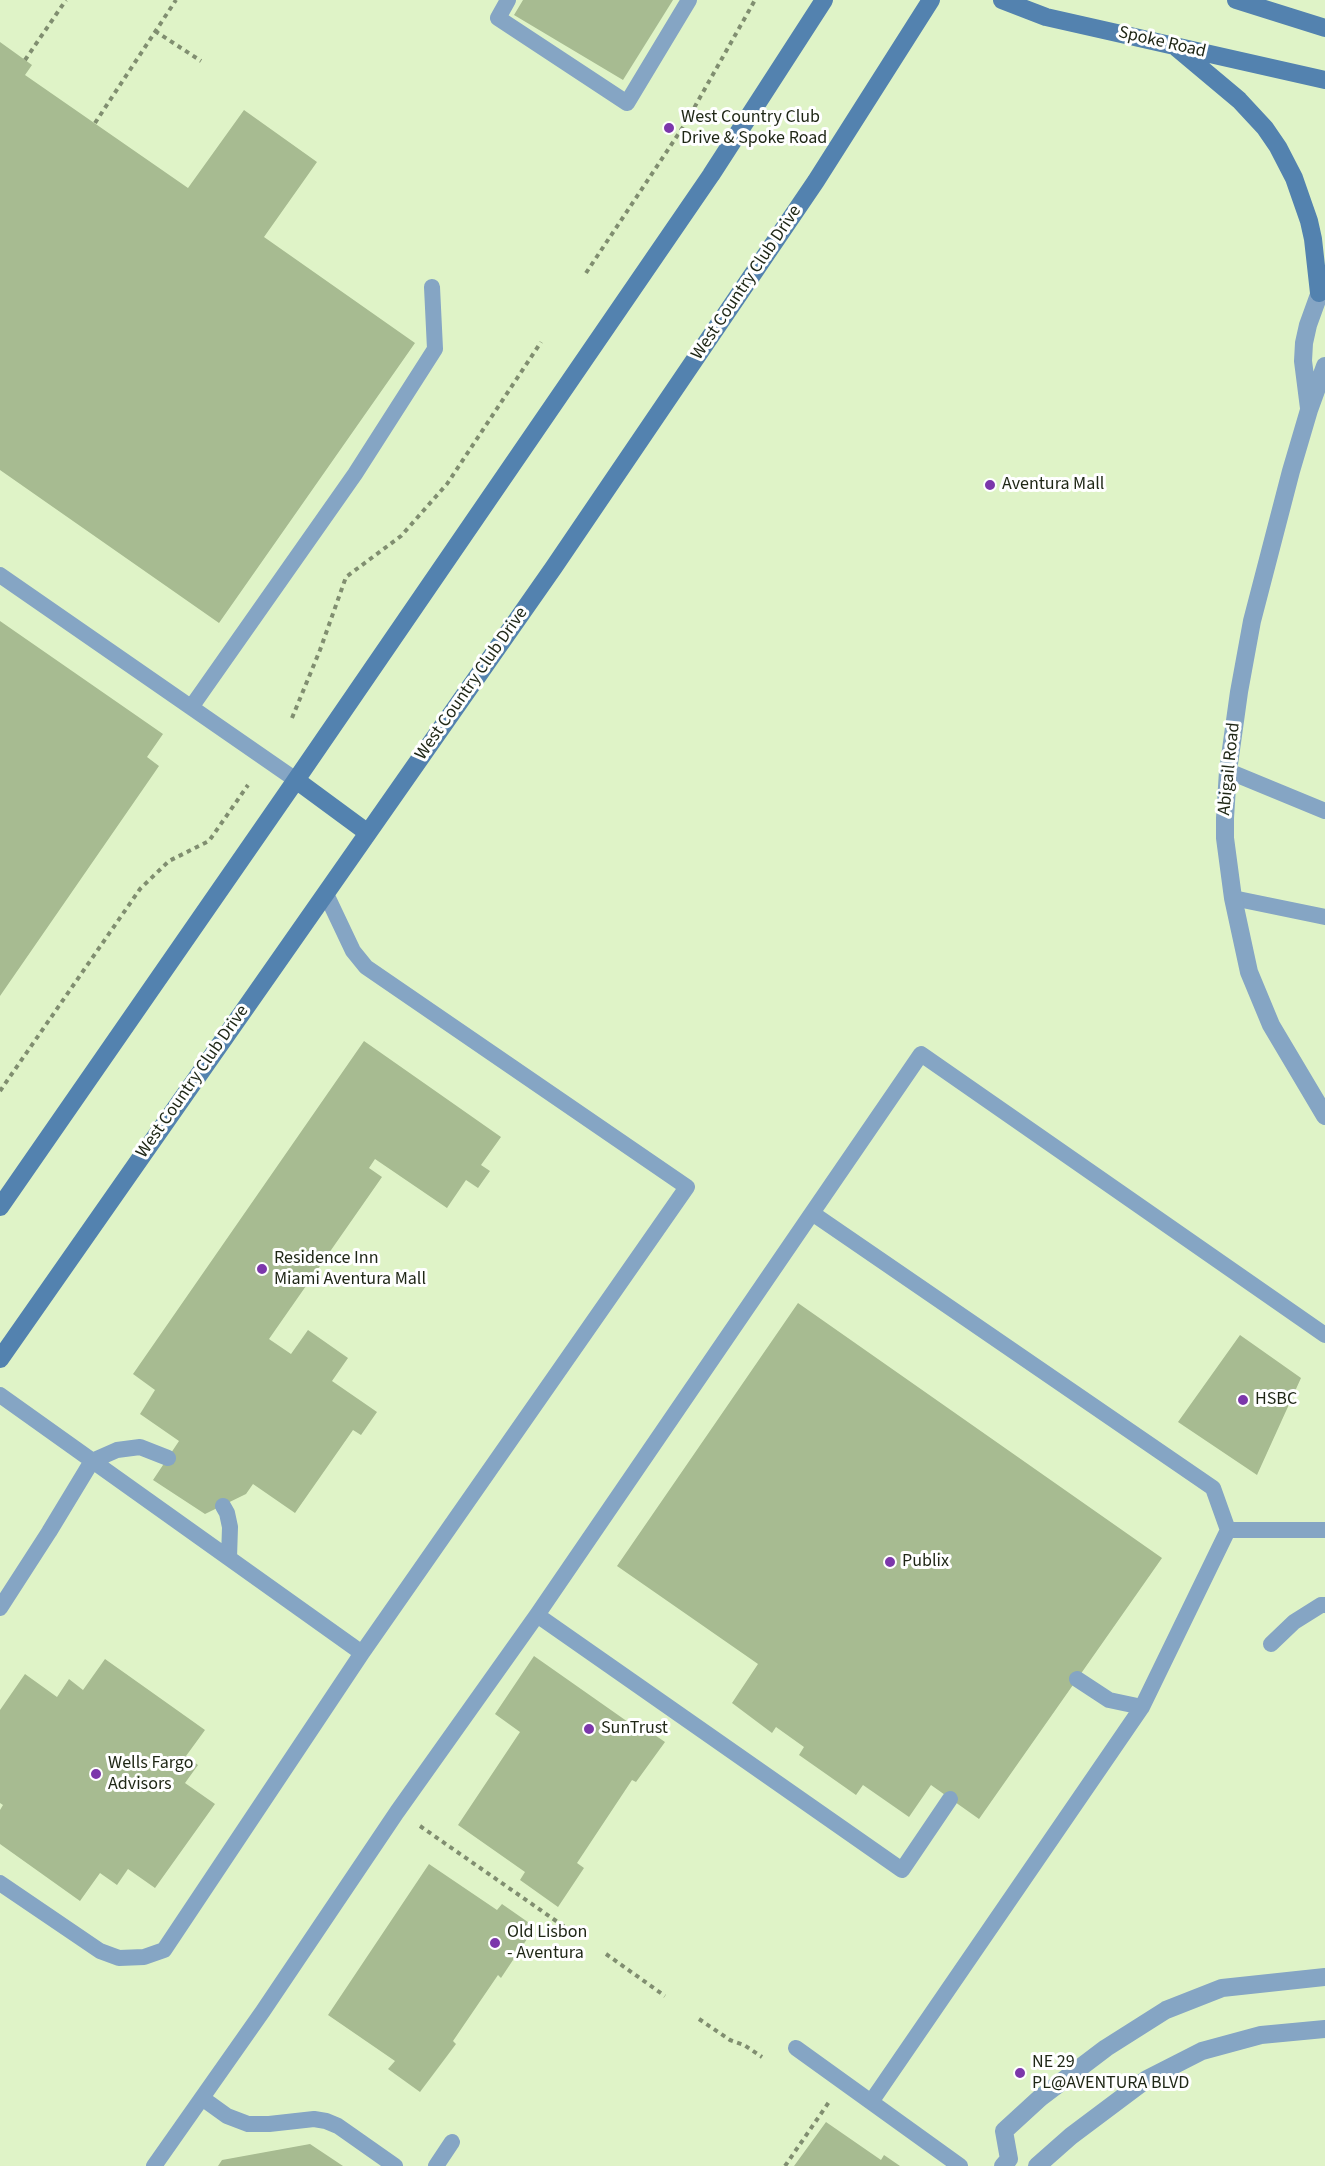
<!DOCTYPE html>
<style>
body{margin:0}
canvas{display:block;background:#dff3c7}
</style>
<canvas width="1325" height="2166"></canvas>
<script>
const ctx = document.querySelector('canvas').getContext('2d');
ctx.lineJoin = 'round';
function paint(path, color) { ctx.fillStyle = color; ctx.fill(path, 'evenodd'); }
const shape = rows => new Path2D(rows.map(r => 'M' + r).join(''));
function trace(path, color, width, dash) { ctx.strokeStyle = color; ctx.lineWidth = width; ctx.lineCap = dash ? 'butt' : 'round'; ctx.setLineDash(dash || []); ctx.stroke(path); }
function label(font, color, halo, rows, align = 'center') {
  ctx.font = font + ' "Source Sans 3",sans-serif'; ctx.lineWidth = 6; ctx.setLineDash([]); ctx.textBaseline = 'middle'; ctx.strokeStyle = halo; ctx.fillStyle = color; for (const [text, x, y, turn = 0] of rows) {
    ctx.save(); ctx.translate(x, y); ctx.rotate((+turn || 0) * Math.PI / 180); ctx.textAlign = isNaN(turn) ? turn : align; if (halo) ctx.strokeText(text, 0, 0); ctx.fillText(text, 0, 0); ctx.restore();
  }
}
const building = shape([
 [523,0,673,0,623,80,514,15],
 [0,42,32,65,25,75,188,188,244,110,317,162,264,237,415,343,219,623,0,470],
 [0,621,163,734,147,757,159,766,0,996],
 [364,1041,501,1137,481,1165,490,1171,478,1188,466,1180,447,1208,375,1159,369,1168,382,1177,269,1339,291,1354,308,1330,348,1358,332,1381,377,1412,361,1435,353,1430,295,1513,253,1484,246,1494,205,1514,153,1480,179,1441,140,1414,155,1390,133,1374],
 [798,1303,1162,1558,979,1819,931,1785,909,1817,863,1785,856,1795,799,1755,804,1747,776,1727,772,1733,732,1703,758,1664,617,1566],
 [1240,1335,1301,1378,1257,1475,1178,1422],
 [534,1656,628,1722,630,1718,665,1742,636,1782,632,1780,577,1863,584,1868,558,1907,520,1880,525,1872,458,1825,520,1732,495,1714],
 [105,1659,205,1730,186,1756,198,1765,185,1783,215,1804,155,1888,128,1869,117,1885,100,1873,80,1901,0,1844,0,1810,3,1805,0,1803,0,1710,25,1674,57,1697,69,1679,83,1690],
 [429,1864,497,1910,502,1904,535,1927,501,1978,498,1975,453,2041,456,2044,420,2092,388,2069,395,2061,328,2015],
 [826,2122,881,2160,884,2155,900,2166,794,2166],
 [310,2144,343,2166,218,2166,222,2160]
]);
const path = shape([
 [155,31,201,61],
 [25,60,66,0],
 [95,123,176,0],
 [586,273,685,124,755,0],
 [292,718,320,650,346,577,401,536,447,484,541,342],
 [0,1091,140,889,169,861,209,841,248,785],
 [420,1826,572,1932],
 [606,1954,665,1996],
 [699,2019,730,2040,744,2045,762,2057],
 [785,2166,829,2102]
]);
const lane = shape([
 [508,0,498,18,627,103,689,0],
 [0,575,296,780],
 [192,706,355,474,435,349,432,287],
 [1228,771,1325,811],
 [1233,898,1325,917],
 [812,1213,921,1054,1325,1335],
 [0,1395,362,1653],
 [223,1506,227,1513,230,1527,229,1558],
 [0,1608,49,1532,92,1461,117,1450,140,1447,168,1458],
 [537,1615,902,1870,950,1799],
 [1271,1644,1294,1622,1321,1605,1325,1605],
 [1077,1679,1109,1700,1142,1707],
 [0,1883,100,1951,119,1958,144,1957,164,1950,362,1653,687,1187,366,967,353,951,326,894],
 [796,2048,960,2166],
 [202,2098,227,2116,248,2124,269,2124,314,2119,326,2121,338,2126,395,2166],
 [871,2102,1142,1707,1228,1530],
 [154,2166,263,2011,397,1812,537,1615,812,1213,1213,1488,1228,1530,1325,1530],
 [436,2166,452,2142]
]);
const street = shape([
 [1325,366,1309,410,1291,471,1252,621,1239,692,1228,771,1225,818,1225,838,1233,898,1249,972,1271,1025,1325,1116],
 [1309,408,1303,361,1304,343,1308,325,1325,278],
 [1003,2166,1009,2159,1004,2131,1040,2098,1106,2048,1166,2010,1222,1988,1325,1977],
 [1037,2166,1071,2136,1147,2079,1202,2051,1261,2035,1325,2029]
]);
const secondary = shape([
 [1002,0,1046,17,1325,80],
 [1236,0,1325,28],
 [1177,48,1239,100,1265,128,1278,147,1294,178,1309,221,1313,239,1319,293],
 [296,780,368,833],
 [0,1207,296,780,711,175,824,0],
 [0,1359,554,567,816,181,931,0]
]);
const markers = [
 [669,128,6,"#7c37ab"],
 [990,485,6,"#7c37ab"],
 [262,1269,6,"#7c37ab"],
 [1243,1400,6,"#7c37ab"],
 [890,1562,6,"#7c37ab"],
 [589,1729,6,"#7c37ab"],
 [96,1774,6,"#7c37ab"],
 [495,1943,6,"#7c37ab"],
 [1020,2073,6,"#7c37ab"]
];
const streetNames = [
 ["Spoke Road",1162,43,13],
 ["West Country Club Drive",747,283,-56],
 ["West Country Club Drive",472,684,-55],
 ["Abigail Road",1230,769,-84],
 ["West Country Club Drive",193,1082,-55]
];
const poiNames = [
 ["West Country Club",681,118],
 ["Drive & Spoke Road",681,139],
 ["Aventura Mall",1002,485],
 ["Residence Inn",274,1259],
 ["Miami Aventura Mall",274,1280],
 ["HSBC",1255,1400],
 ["Publix",902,1562],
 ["SunTrust",601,1729],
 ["Wells Fargo",108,1764],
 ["Advisors",108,1785],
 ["Old Lisbon",507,1933],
 ["- Aventura",507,1954],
 ["NE 29",1032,2063],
 ["PL@AVENTURA BLVD",1032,2084]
];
paint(building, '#a7bb91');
trace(path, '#808e70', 4, [4.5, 4.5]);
trace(lane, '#85a5c4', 16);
trace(street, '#85a5c4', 18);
trace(secondary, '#5382af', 18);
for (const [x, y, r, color] of markers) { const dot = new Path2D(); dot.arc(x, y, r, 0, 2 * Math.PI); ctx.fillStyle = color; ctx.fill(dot); trace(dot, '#fff', 2); }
label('18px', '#1e2615', '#fff', streetNames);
label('18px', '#1e2615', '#fff', poiNames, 'left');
</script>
